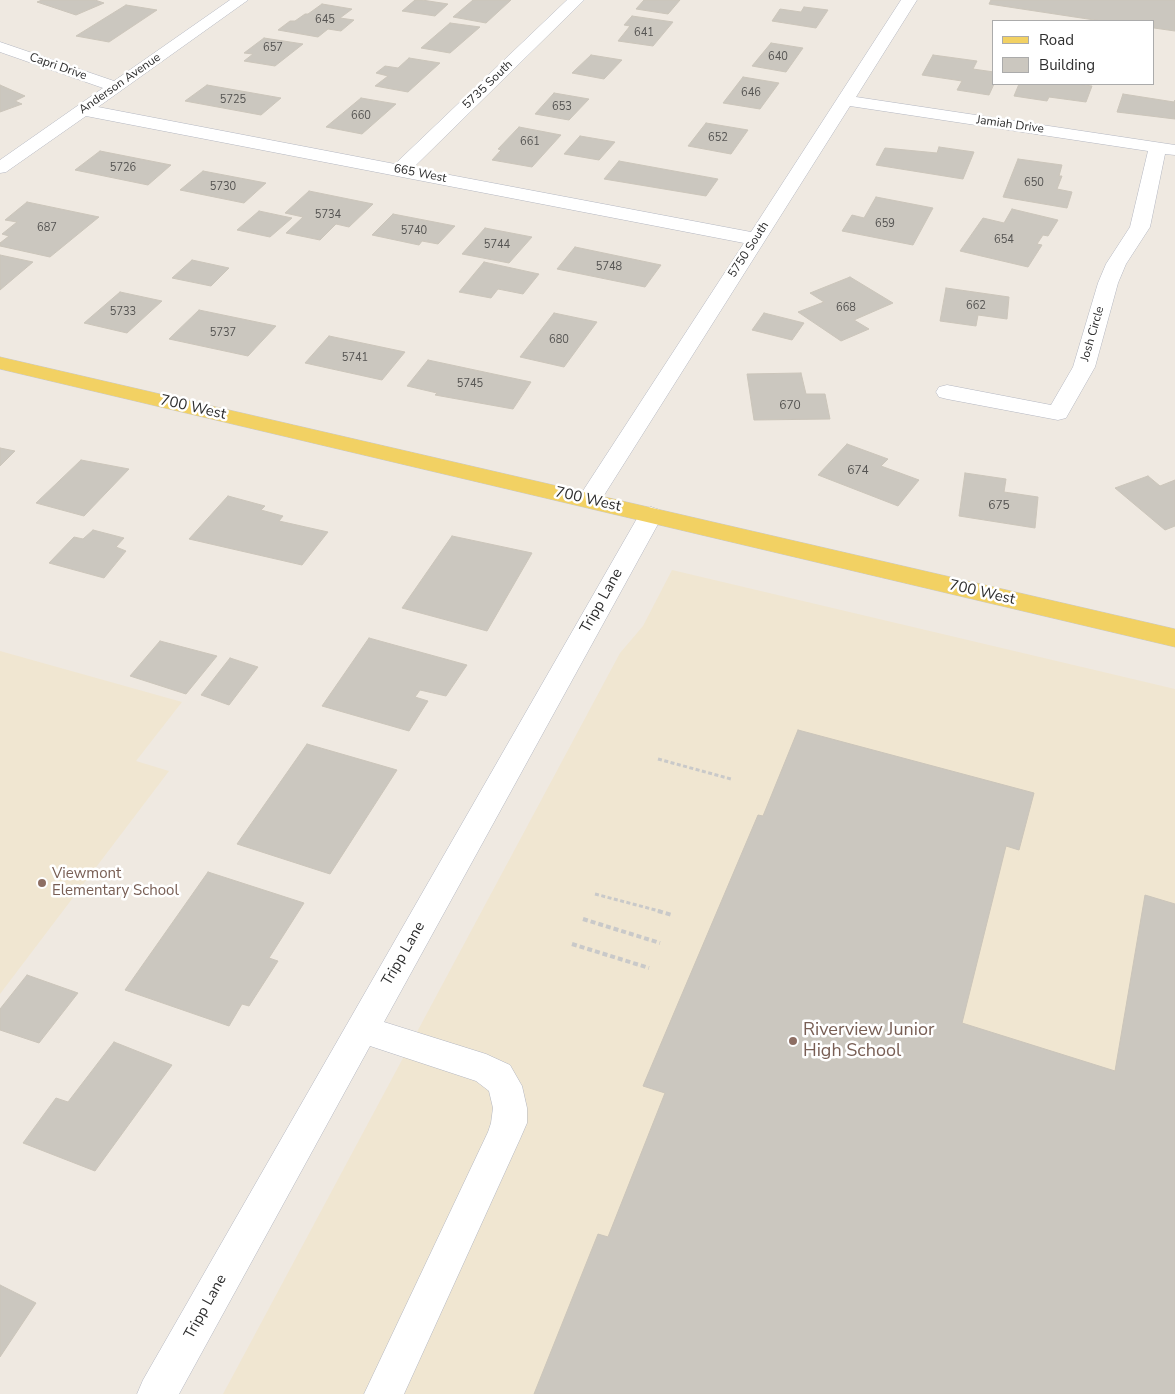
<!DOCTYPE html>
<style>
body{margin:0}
#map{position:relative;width:1175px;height:1394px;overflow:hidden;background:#efe9e1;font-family:"Nunito Sans",sans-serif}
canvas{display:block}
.legend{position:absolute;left:992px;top:20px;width:162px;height:65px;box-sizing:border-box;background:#fff;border:1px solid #ababab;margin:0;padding:6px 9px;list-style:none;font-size:15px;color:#2e2e2e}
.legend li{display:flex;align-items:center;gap:10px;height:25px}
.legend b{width:25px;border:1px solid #ababab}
</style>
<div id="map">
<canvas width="1175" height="1394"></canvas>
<ul class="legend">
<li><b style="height:6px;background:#f2d163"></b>Road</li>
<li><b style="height:14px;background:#cbc7bf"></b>Building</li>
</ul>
</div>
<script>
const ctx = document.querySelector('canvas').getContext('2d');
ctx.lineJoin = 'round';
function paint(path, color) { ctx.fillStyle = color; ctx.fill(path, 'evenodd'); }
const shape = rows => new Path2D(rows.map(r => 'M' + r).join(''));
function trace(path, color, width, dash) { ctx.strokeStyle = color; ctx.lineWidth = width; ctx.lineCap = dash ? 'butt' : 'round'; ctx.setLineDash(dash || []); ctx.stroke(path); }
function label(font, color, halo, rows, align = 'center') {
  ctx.font = font + ' "Nunito Sans",sans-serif'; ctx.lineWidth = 5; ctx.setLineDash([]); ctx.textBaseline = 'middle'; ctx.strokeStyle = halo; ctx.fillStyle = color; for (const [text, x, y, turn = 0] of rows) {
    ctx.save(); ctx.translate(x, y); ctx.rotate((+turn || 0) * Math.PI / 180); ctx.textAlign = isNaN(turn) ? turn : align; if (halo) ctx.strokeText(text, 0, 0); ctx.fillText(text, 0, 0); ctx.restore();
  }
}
const education = shape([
 [672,570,1175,689,1175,1394,223,1394,620,653,643,626],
 [0,651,182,702,136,761,169,771,0,994]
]);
const building = shape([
 [42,0,95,0,104,3,76,15,37,2,42,0],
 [415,0,422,0,448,4,435,16,402,11,415,0],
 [473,0,511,0,486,23,453,17,473,0],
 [644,0,680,0,668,14,636,9,644,0],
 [991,0,1175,0,1175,31,1154,28,1154,21,1101,21,989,4,991,0],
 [322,4,352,9,340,18,354,20,341,31,328,29,318,37,278,30,290,21,295,21,305,14,308,14,322,4],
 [126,5,157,10,109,42,76,36,126,5],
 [804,7,828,10,816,28,772,21,780,9,801,12,804,7],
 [632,16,673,22,653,46,618,41,630,26,624,25,632,16],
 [450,23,480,27,450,53,421,48,450,23],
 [264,38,303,44,275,66,244,61,253,54,244,53,264,38],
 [771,43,803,48,786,72,752,66,771,43],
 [591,55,622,60,604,79,572,73,591,55],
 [933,55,977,61,973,69,994,72,994,84,989,95,957,90,962,81,922,75,933,55],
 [409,58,440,63,408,92,375,86,388,76,376,73,385,66,398,68,409,58],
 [743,77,779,83,760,109,723,103,743,77],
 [1019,84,1077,84,1092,86,1086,102,1049,97,1047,101,1014,96,1019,84],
 [0,85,25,96,15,101,22,104,0,112,0,85],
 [207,85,281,98,261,115,185,101,207,85],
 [554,93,589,99,569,120,535,114,554,93],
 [1123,94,1174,102,1175,100,1175,119,1117,112,1123,94],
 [361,98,396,104,362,134,326,127,361,98],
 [706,123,748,130,731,154,688,146,706,123],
 [519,127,561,135,532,167,492,160,501,150,498,149,519,127],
 [580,136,615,142,599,160,564,154,580,136],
 [939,147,974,152,963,179,876,165,885,148,937,153,939,147],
 [100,151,171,165,148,185,75,170,100,151],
 [1018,159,1062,165,1059,176,1062,176,1057,189,1072,192,1067,208,1003,197,1018,159],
 [619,161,718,179,706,196,604,179,619,161],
 [203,171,266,183,244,203,180,190,203,171],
 [309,191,373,204,349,227,336,224,320,240,286,233,303,217,285,213,309,191],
 [876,197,933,208,913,245,842,231,852,215,864,218,876,197],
 [27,202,99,217,50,257,0,246,0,243,9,236,2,234,17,222,5,220,27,202],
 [1012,209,1058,220,1048,236,1043,235,1037,244,1042,245,1028,267,960,251,983,218,1004,223,1012,209],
 [259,211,292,218,270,237,237,230,259,211],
 [393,214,455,226,438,244,422,241,419,245,372,235,393,214],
 [485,228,532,237,509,263,462,254,485,228],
 [575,247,661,265,645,287,557,269,575,247],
 [0,255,33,262,0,290,0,255],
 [192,260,229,268,211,286,172,278,192,260],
 [484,262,539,274,523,294,498,289,491,298,459,292,484,262],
 [850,277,893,303,854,320,869,329,841,341,798,312,824,302,810,293,850,277],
 [946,288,1009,297,1007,319,978,315,976,326,940,321,946,288],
 [120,292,162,301,127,333,84,323,120,292],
 [199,310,276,326,248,356,169,339,199,310],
 [554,313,597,322,564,367,520,357,554,313],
 [764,313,804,323,792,340,752,330,764,313],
 [329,336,405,352,382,380,305,363,329,336],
 [428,360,531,382,513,409,435,395,437,393,407,386,428,360],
 [801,373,806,394,825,394,830,419,754,420,747,374,801,373],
 [847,444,888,459,881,466,919,480,898,506,818,475,847,444],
 [0,448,15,451,0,466,0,448],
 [81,460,129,469,84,516,36,503,81,460],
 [965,473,1006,479,1004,492,1038,497,1035,528,959,516,965,473],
 [1148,476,1160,486,1175,480,1175,526,1165,530,1115,488,1148,476],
 [228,496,265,506,261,510,283,516,279,521,328,532,302,565,189,539,228,496],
 [93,530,124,538,116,547,126,551,104,578,49,563,74,537,83,539,93,530],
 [452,536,532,553,487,631,402,608,452,536],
 [369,638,467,665,446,696,420,690,415,697,428,701,409,731,322,706,369,638],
 [160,641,217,656,186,694,130,676,160,641],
 [230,658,258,667,229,705,201,695,230,658],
 [798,730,1034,793,1019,850,1006,846,962,1023,1115,1071,1145,895,1175,904,1175,1394,534,1394,598,1234,608,1237,665,1093,643,1086,758,815,763,816,798,730],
 [307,744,397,770,330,874,237,844,307,744],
 [208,872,304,903,269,958,278,961,249,1006,242,1004,229,1026,125,990,208,872],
 [27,975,78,993,39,1043,0,1030,0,1009,27,975],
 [114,1042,172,1065,95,1171,23,1143,56,1098,68,1102,114,1042],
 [0,1285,36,1303,0,1357,0,1285]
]);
const pathFar1 = shape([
 [658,759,731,779],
 [595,894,663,912]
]);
const path = shape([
 [658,911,672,915],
 [583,919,660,943],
 [572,944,649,968]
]);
const minor = shape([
 [230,0,248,0,98,107,395,164,567,0,584,0,413,168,751,232,901,0,917,0,856,97,1175,145,1175,155,1165,154,1150,227,1126,264,1118,283,1095,367,1066,418,1058,420,947,399,939,397,936,392,939,387,947,385,1051,405,1073,367,1098,283,1106,264,1130,227,1148,151,850,106,601,500,597,505,589,507,581,505,577,500,744,243,86,116,6,172,0,173,0,160,103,88,0,52,0,42,114,81,230,0],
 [651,507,660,510,663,515,384,1022,486,1054,510,1065,522,1086,527,1108,527,1123,520,1139,404,1394,364,1394,488,1132,491,1123,493,1108,489,1091,476,1081,370,1046,179,1394,137,1394,143,1380,639,515,642,510,651,507]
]);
const major = shape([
 [0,357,1175,629,1175,647,0,369,0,357]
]);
const markers = [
 [42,883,5,"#8d6e63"],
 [793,1041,5,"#8d6e63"]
];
const farNumbernames = [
 ["645",325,20],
 ["641",644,33],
 ["657",273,48],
 ["640",778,57],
 ["646",751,93],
 ["5725",233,100],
 ["653",562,107],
 ["660",361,116],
 ["652",718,138],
 ["661",530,142],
 ["5726",123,168],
 ["650",1034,183],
 ["5730",223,187],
 ["5734",328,215],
 ["659",885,224],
 ["687",47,228],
 ["5740",414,231],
 ["654",1004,240],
 ["5744",497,245],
 ["5748",609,267],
 ["662",976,306],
 ["668",846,308],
 ["5733",123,312],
 ["5737",223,333],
 ["680",559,340],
 ["5741",355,358],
 ["5745",470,384]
];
const farStreetnames = [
 ["Capri Drive",58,67,19],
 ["Anderson Avenue",120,84,-35],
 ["5735 South",488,85,-44],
 ["Jamiah Drive",1010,125,8],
 ["665 West",420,174,11],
 ["5750 South",749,250,-57],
 ["Josh Circle",1093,334,-74]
];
const numberNames = [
 ["670",790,406],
 ["674",858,471],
 ["675",999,506]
];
const streetNames = [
 ["700 West",193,408,13],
 ["700 West",588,500,13],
 ["700 West",982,593,13],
 ["Tripp Lane",602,601,-61],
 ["Tripp Lane",404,954,-60],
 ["Tripp Lane",206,1307,-61]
];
const educationNames = [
 ["Viewmont",52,874],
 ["Elementary School",52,891]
];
const nearEducationnames = [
 ["Riverview Junior",803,1031],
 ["High School",803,1052]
];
paint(education, '#f0e6d1');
paint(building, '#cbc7bf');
trace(building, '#cbc5ba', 1);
trace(minor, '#b4b7c1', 1);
trace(major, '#c9c9c9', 1);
trace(pathFar1, '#c9c9c9', 3, [4, 2.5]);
trace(path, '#c9c9c9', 4, [5, 3]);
paint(minor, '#fff');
paint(major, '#f2d163');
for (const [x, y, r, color] of markers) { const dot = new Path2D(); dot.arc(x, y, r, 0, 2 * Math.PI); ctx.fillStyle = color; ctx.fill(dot); trace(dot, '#fff', 2); }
label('11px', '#555452', null, farNumbernames);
label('12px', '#2e2e2e', '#fff', farStreetnames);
label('12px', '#555452', null, numberNames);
label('15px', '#2e2e2e', '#fff', streetNames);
label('15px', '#785e54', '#fff', educationNames, 'left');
label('18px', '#785e54', '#fff', nearEducationnames, 'left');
</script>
